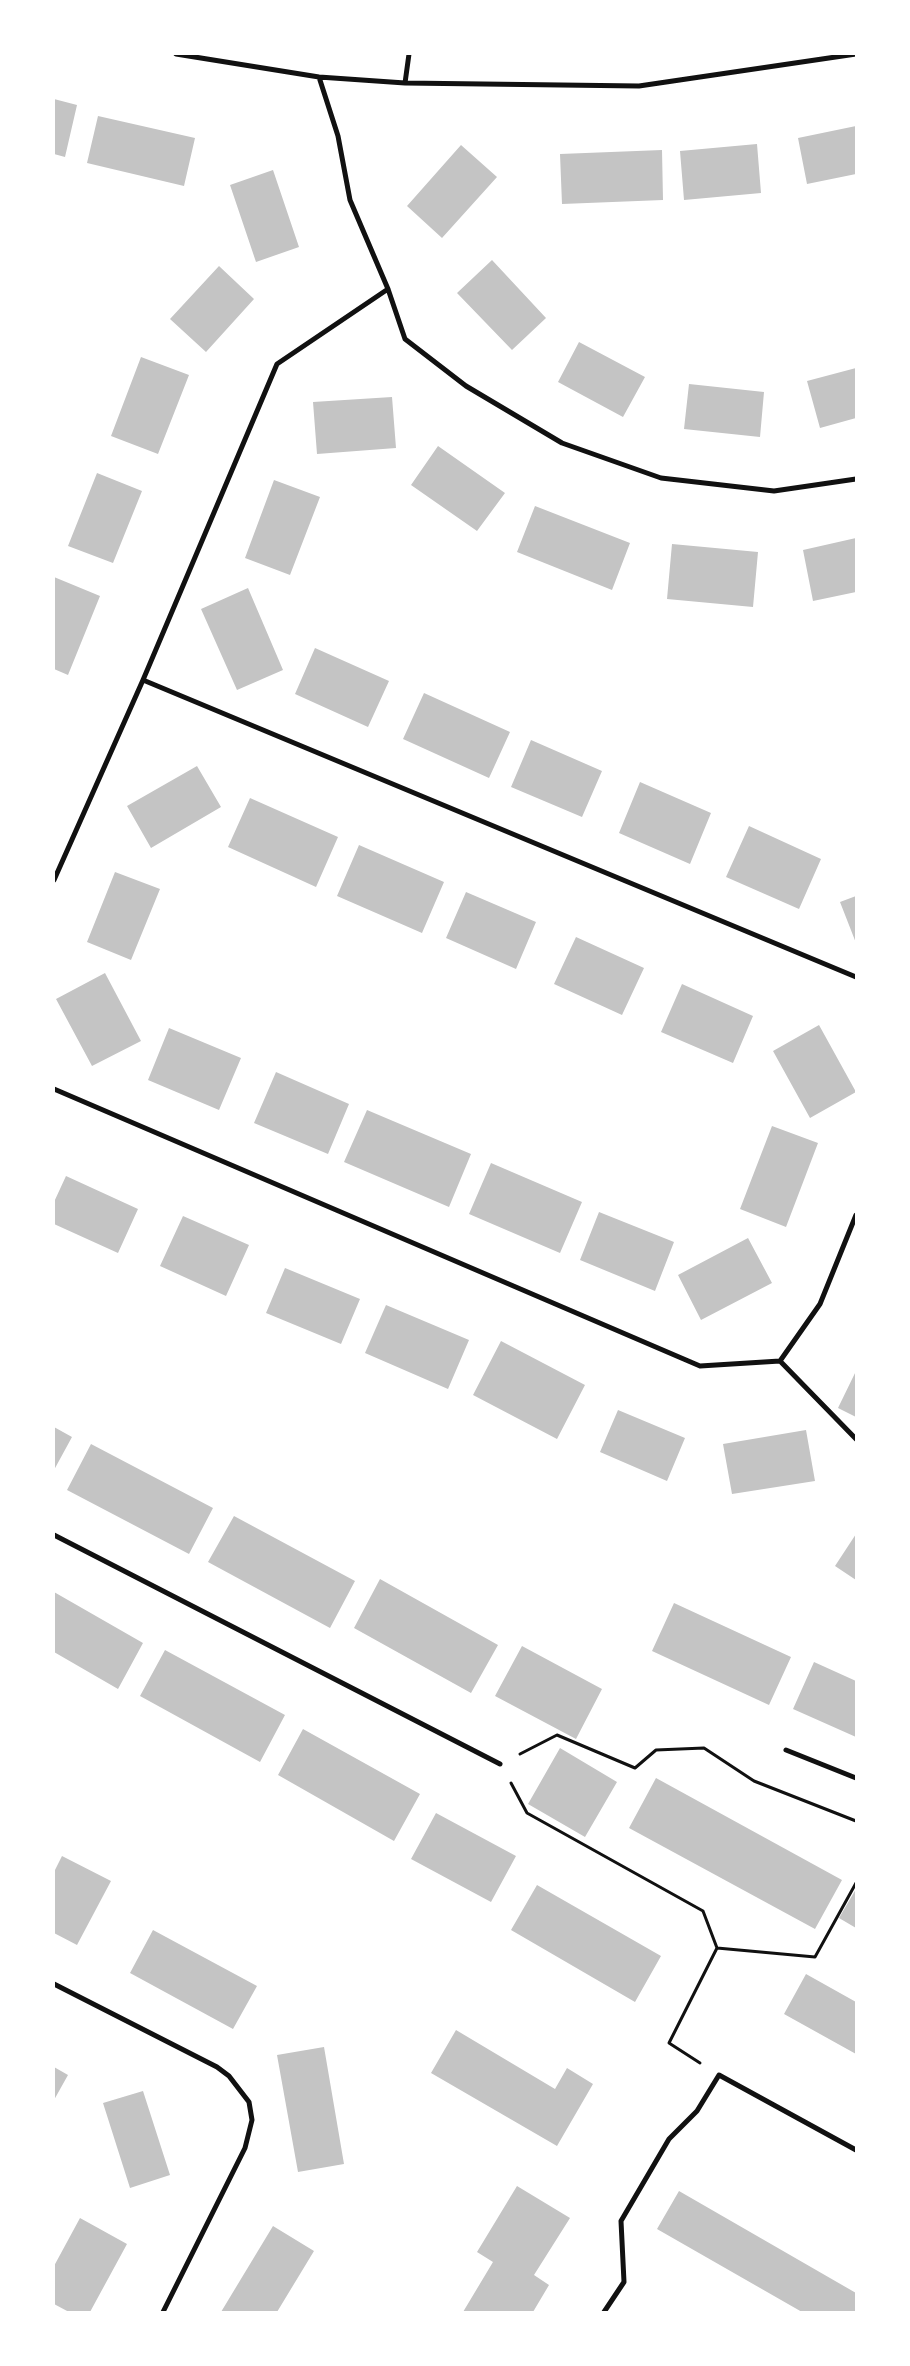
<!DOCTYPE html>
<style>
body{margin:0}
#map{position:relative;width:910px;height:2366px;overflow:hidden;background:#fff;font-family:"Open Sans",sans-serif}
canvas{display:block}
.frame{position:absolute;inset:0;border:55px solid #fff;pointer-events:none}
</style>
<div id="map">
<canvas width="910" height="2366"></canvas>
<div class="frame"></div>
</div>
<script>
const ctx = document.querySelector('canvas').getContext('2d');
ctx.lineJoin = 'round';
function paint(path, color) { ctx.fillStyle = color; ctx.fill(path, 'evenodd'); }
const shape = rows => new Path2D(rows.map(r => 'M' + r).join(''));
function trace(path, color, width, dash) { ctx.strokeStyle = color; ctx.lineWidth = width; ctx.lineCap = dash ? 'butt' : 'round'; ctx.setLineDash(dash || []); ctx.stroke(path); }
const building = shape([
 [54,99,77,105,65,157,54,154],
 [98,116,195,138,184,186,87,163],
 [856,126,856,174,807,184,798,138],
 [757,144,761,193,684,200,680,151],
 [461,145,497,177,442,238,407,206],
 [662,150,663,200,562,204,560,154],
 [273,170,299,247,256,262,230,185],
 [492,260,546,318,512,350,457,293],
 [219,266,254,299,206,352,170,319],
 [579,342,645,377,623,417,558,382],
 [141,357,189,375,158,454,111,436],
 [856,368,856,418,820,428,807,381],
 [689,384,764,392,760,437,684,429],
 [392,397,396,448,317,454,313,402],
 [438,446,505,493,477,531,411,485],
 [97,473,142,491,113,563,68,546],
 [274,480,320,497,290,575,245,558],
 [535,506,630,543,612,590,517,552],
 [856,538,856,592,813,601,803,550],
 [672,544,758,552,753,607,667,599],
 [54,577,100,596,68,675,54,669],
 [248,588,283,670,237,690,201,609],
 [315,648,389,681,368,727,295,694],
 [424,693,510,732,489,778,403,739],
 [531,740,602,771,582,817,511,787],
 [197,766,221,807,151,848,127,806],
 [640,782,711,813,690,864,619,833],
 [250,798,338,837,316,887,228,847],
 [749,826,821,859,799,909,726,877],
 [359,845,444,882,422,933,337,896],
 [115,872,160,889,131,960,87,942],
 [466,892,536,922,516,969,446,938],
 [856,896,856,943,840,902],
 [576,937,644,968,622,1015,554,984],
 [105,973,141,1041,92,1066,56,999],
 [682,984,753,1016,733,1063,661,1032],
 [819,1025,856,1092,810,1118,773,1051],
 [169,1028,241,1058,219,1110,148,1080],
 [276,1072,349,1104,328,1154,254,1123],
 [367,1110,471,1154,449,1207,344,1162],
 [772,1126,818,1143,786,1227,740,1209],
 [491,1163,582,1202,560,1253,469,1214],
 [66,1176,138,1209,118,1253,54,1224,54,1202],
 [599,1212,674,1242,655,1291,580,1260],
 [183,1216,249,1245,226,1296,160,1266],
 [748,1238,772,1283,701,1320,678,1275],
 [285,1268,360,1299,341,1344,266,1313],
 [386,1305,469,1340,448,1389,365,1353],
 [501,1341,585,1385,557,1439,473,1395],
 [856,1371,856,1417,838,1408],
 [618,1410,685,1438,667,1481,600,1452],
 [54,1427,72,1437,54,1470],
 [806,1430,815,1481,732,1494,723,1444],
 [91,1444,213,1508,189,1554,67,1490],
 [234,1516,355,1581,330,1628,208,1562],
 [856,1534,856,1580,835,1566],
 [380,1579,498,1645,471,1693,354,1628],
 [54,1592,143,1643,118,1689,54,1652],
 [674,1603,791,1657,769,1705,652,1651],
 [522,1646,602,1689,576,1739,495,1696],
 [165,1650,285,1715,260,1762,140,1696],
 [814,1662,856,1681,856,1737,793,1709],
 [303,1729,420,1794,394,1841,278,1775],
 [560,1748,617,1782,585,1837,528,1804],
 [656,1778,842,1880,815,1929,629,1828],
 [436,1813,516,1856,491,1902,411,1859],
 [62,1856,111,1881,77,1945,54,1933,54,1872],
 [537,1885,661,1956,635,2002,511,1930],
 [856,1889,856,1928,839,1918],
 [153,1930,257,1986,233,2029,130,1973],
 [806,1974,856,2002,856,2054,784,2014],
 [456,2030,555,2089,567,2068,593,2084,557,2146,431,2073],
 [324,2047,344,2164,298,2172,277,2055],
 [54,2067,68,2075,54,2100],
 [143,2091,170,2175,130,2188,103,2103],
 [517,2186,570,2218,534,2275,549,2285,533,2312,463,2312,493,2262,477,2252],
 [679,2191,856,2293,855,2312,802,2312,657,2229],
 [80,2218,127,2244,90,2312,69,2312,54,2304,54,2266],
 [273,2226,314,2251,277,2312,221,2312]
]);
const path = shape([
 [520,1754,557,1735,635,1768,656,1750,704,1748,754,1781,856,1821],
 [511,1783,527,1813,703,1911,717,1948,669,2043,700,2063],
 [717,1948,815,1957,856,1883]
]);
const minor = shape([
 [176,54,319,77,405,83,639,86,856,54],
 [319,77,338,136,350,200,388,289,405,339,466,386,562,443,661,478,774,491,856,479],
 [405,83,409,54],
 [143,680,856,977],
 [54,880,143,680,277,364,388,289],
 [54,1089,700,1366,780,1361],
 [780,1361,820,1304,856,1215],
 [780,1361,856,1439],
 [54,1535,500,1764],
 [786,1750,856,1778],
 [54,1984,217,2067,229,2076,249,2102,252,2120,245,2148,163,2312],
 [604,2312,624,2282,621,2221,669,2139,697,2111,719,2075,856,2150]
]);
paint(building, '#c4c4c4');
trace(path, '#111', 3);
trace(minor, '#111', 5);
</script>
